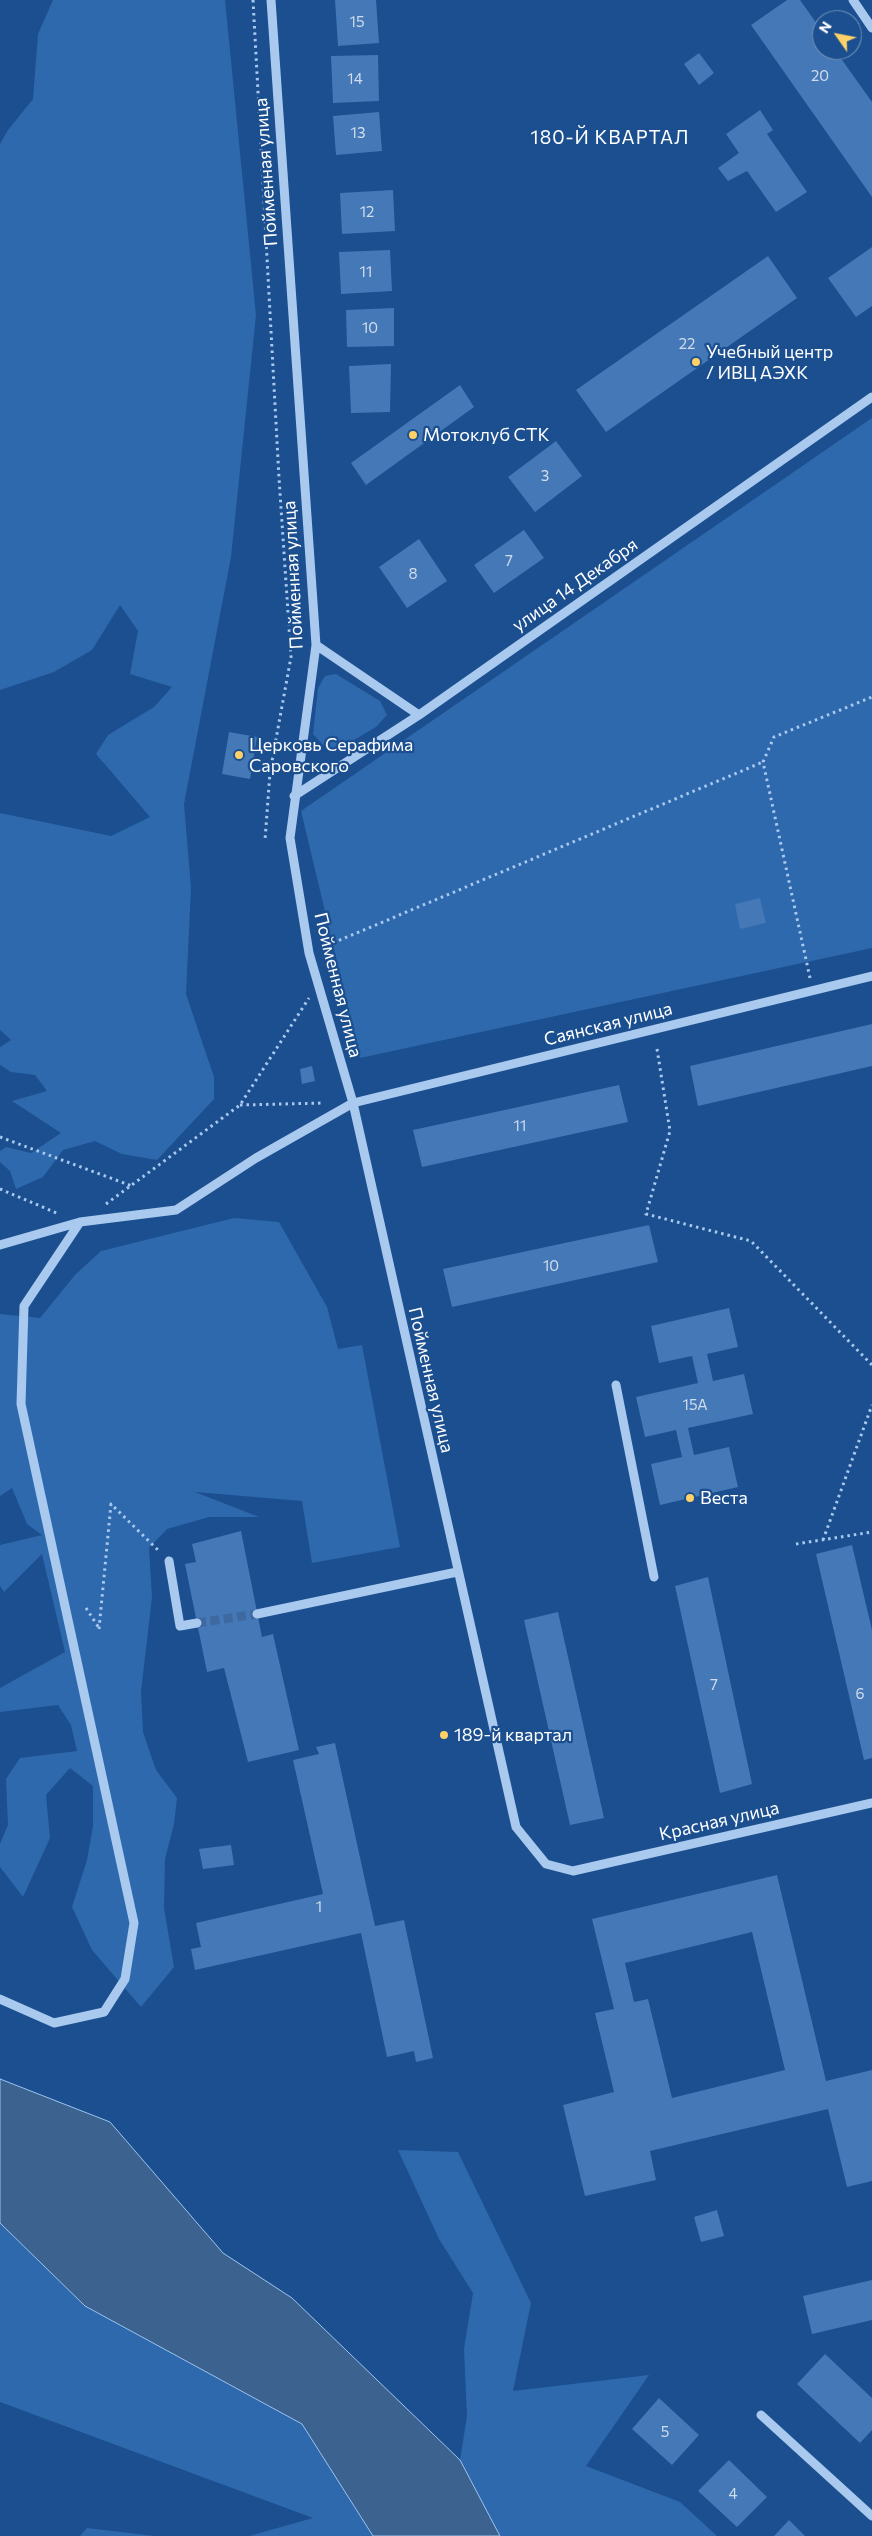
<!DOCTYPE html>
<meta charset="utf-8">
<style>
body{margin:0}
#map{position:relative;width:872px;height:2536px;overflow:hidden;background:#1b4f8f;font-family:Commissioner,sans-serif}
canvas{display:block}
.north{position:absolute;left:812px;top:10px;width:50px;height:50px;box-sizing:border-box;background:#1b4f8f;border:1px solid #7695bc;border-radius:50%;rotate:303deg;font-size:14px;font-weight:700;line-height:20px;text-align:center;color:#fff}
.north::after{content:'';display:block;margin:auto;width:18px;height:22px;background:#ffd166;clip-path:polygon(50% 0,100% 100%,50% 72%,0 100%)}
</style>
<div id="map">
<canvas width="872" height="2536"></canvas>
<div class="north">N</div>
</div>
<script>
const ctx = document.querySelector('canvas').getContext('2d');
ctx.lineJoin = 'round';
function paint(path, color) { ctx.fillStyle = color; ctx.fill(path, 'evenodd'); }
const shape = rows => new Path2D(rows.map(r => 'M' + r).join(''));
function trace(path, color, width, dash) { ctx.strokeStyle = color; ctx.lineWidth = width; ctx.lineCap = dash ? 'butt' : 'round'; ctx.setLineDash(dash || []); ctx.stroke(path); }
function label(font, color, halo, rows, align = 'center') {
  ctx.font = font + ' Commissioner,sans-serif'; ctx.lineWidth = 4.5; ctx.setLineDash([]); ctx.textBaseline = 'middle'; ctx.strokeStyle = halo; ctx.fillStyle = color; for (const [text, x, y, turn = 0] of rows) {
    ctx.save(); ctx.translate(x, y); ctx.rotate((+turn || 0) * Math.PI / 180); ctx.textAlign = isNaN(turn) ? turn : align; if (halo) ctx.strokeText(text, 0, 0); ctx.fillText(text, 0, 0); ctx.restore();
  }
}
const green = shape([
 [53,0,225,0,256,315,231,557,184,804,191,888,186,994,214,1077,214,1099,157,1160,122,1154,95,1141,63,1150,43,1177,16,1189,10,1171,0,1162,0,1151,6,1147,31,1153,61,1133,12,1101,47,1091,35,1075,11,1072,0,1065,0,1047,11,1040,0,1030,0,813,111,836,150,817,96,754,108,735,154,707,172,687,130,674,138,631,120,605,92,650,54,672,0,690,0,144,8,130,33,99,38,34],
 [872,418,872,948,360,1058,301,811],
 [336,674,380,701,387,715,376,727,339,749,323,745,313,734,318,688,325,676],
 [234,1218,279,1222,327,1307,338,1349,362,1345,400,1547,312,1563,302,1501,195,1492,259,1517,209,1517,167,1529,149,1548,152,1597,141,1692,143,1732,156,1770,177,1798,174,1824,165,1859,164,1908,174,1967,141,2007,92,1950,72,1907,87,1860,93,1826,93,1786,70,1768,46,1795,50,1838,23,1897,0,1867,0,1844,8,1825,6,1779,20,1758,77,1751,71,1725,58,1705,0,1712,0,1688,65,1652,42,1554,4,1592,0,1586,0,1545,42,1535,27,1524,12,1488,0,1496,0,1314,40,1318,75,1275,101,1251],
 [398,2150,458,2152,531,2303,513,2391,649,2375,586,2466,680,2502,717,2536,500,2536,460,2460,467,2416,464,2349,473,2293,439,2239],
 [0,2223,85,2306,302,2424,373,2536,249,2536,313,2518,0,2402],
 [87,2528,155,2536,80,2536]
]);
const water = shape([
 [0,2079,110,2122,223,2253,292,2298,460,2460,500,2536,373,2536,302,2424,85,2306,0,2223,0,2079]
]);
const building = shape([
 [335,0,376,0,379,43,338,46],
 [787,0,800,0,822,31,822,50,835,50,872,102,872,197,751,25],
 [699,53,714,73,699,85,684,64],
 [378,55,379,101,333,103,331,56],
 [760,110,773,130,767,134,807,192,776,212,747,171,728,181,718,168,739,153,726,134],
 [379,112,382,151,336,155,333,116],
 [393,190,395,231,342,234,340,193],
 [872,247,872,306,856,317,828,278],
 [390,250,392,291,341,294,339,252],
 [768,256,797,298,606,432,576,390],
 [394,308,394,346,347,347,346,310],
 [391,364,390,412,351,413,349,366],
 [460,385,474,407,366,485,351,463],
 [556,441,582,476,535,512,508,477],
 [524,530,544,558,494,593,474,565],
 [419,539,447,581,407,608,379,567],
 [229,732,257,737,250,779,222,774],
 [760,898,766,923,740,929,735,904],
 [872,1024,872,1066,698,1106,690,1066],
 [312,1066,315,1081,302,1084,300,1069],
 [619,1085,628,1122,422,1167,413,1130],
 [649,1225,658,1262,452,1307,443,1269],
 [729,1308,738,1347,707,1354,713,1381,744,1374,753,1414,688,1428,694,1455,729,1447,738,1487,660,1505,651,1464,682,1457,676,1430,645,1437,636,1397,698,1383,692,1356,659,1363,651,1326],
 [241,1531,262,1637,273,1634,299,1750,248,1762,224,1668,207,1672,185,1564,196,1562,192,1544],
 [852,1545,872,1630,872,1758,864,1760,816,1554],
 [708,1577,752,1784,720,1793,675,1586],
 [558,1612,604,1818,570,1825,524,1620],
 [335,1743,375,1926,404,1920,433,2058,416,2062,414,2051,387,2057,361,1933,195,1970,191,1949,201,1947,196,1923,323,1894,293,1760,319,1754,316,1747],
 [231,1845,234,1865,203,1869,199,1849],
 [777,1875,826,2081,872,2070,872,2181,847,2187,828,2109,650,2151,656,2180,585,2196,563,2105,614,2092,595,2013,614,2009,592,1919],
 [752,1932,785,2070,672,2098,648,1999,634,2002,625,1963],
 [717,2210,724,2236,701,2242,694,2217],
 [872,2280,872,2320,812,2334,803,2296],
 [825,2354,872,2398,872,2430,860,2443,797,2384],
 [659,2398,699,2435,672,2465,632,2429],
 [729,2460,767,2497,737,2527,698,2491],
 [789,2520,805,2536,774,2536]
]);
const minorTunnel = shape([
 [197,1623,257,1614]
]);
const path = shape([
 [253,0,279,478,291,657,270,772,265,840],
 [321,948,763,762],
 [810,978,763,762,774,737,872,697],
 [657,1049,670,1131,646,1214,751,1241,872,1365],
 [240,1105,324,1103],
 [0,1137,132,1186],
 [0,1189,59,1214],
 [106,1204,240,1105,309,998],
 [823,1540,872,1405],
 [796,1544,872,1532],
 [86,1608,99,1628],
 [99,1629,111,1504,160,1552]
]);
const minor = shape([
 [271,0,316,645,290,838,309,953,353,1103,516,1827,546,1864,573,1871,872,1803],
 [853,0,872,28],
 [316,645,419,715],
 [294,796,419,715,872,397],
 [0,1245,80,1222],
 [616,1385,654,1577],
 [169,1561,180,1626,197,1623],
 [257,1614,457,1572],
 [0,1999,54,2023,104,2012,125,1979,134,1923,21,1404,24,1306,80,1222,176,1210,256,1158,353,1103,872,976],
 [761,2415,872,2516]
]);
const markers = [
 [696,362,5,"#ffd166"],
 [413,435,5,"#ffd166"],
 [239,755,5,"#ffd166"],
 [690,1498,5,"#ffd166"],
 [444,1735,5,"#ffd166"]
];
const numberNames = [
 ["15",357,22],
 ["20",820,76],
 ["14",355,79],
 ["13",358,133],
 ["12",367,212],
 ["11",366,272],
 ["10",370,328],
 ["22",687,344],
 ["3",545,476],
 ["7",509,561],
 ["8",413,574],
 ["11",520,1126],
 ["10",551,1266],
 ["15А",695,1405],
 ["7",714,1685],
 ["6",860,1694],
 ["1",319,1907],
 ["5",665,2432],
 ["4",733,2494]
];
const streetNames = [
 ["Пойменная улица",266,172,-94],
 ["Пойменная улица",293,575,-93],
 ["улица 14 Декабря",575,585,-35],
 ["Пойменная улица",338,985,76],
 ["Саянская улица",608,1024,-14],
 ["Пойменная улица",431,1380,77],
 ["Красная улица",719,1821,-13]
];
const poiNames = [
 ["Учебный центр",706,352],
 ["/ ИВЦ АЭХК",706,373],
 ["Мотоклуб СТК",423,435],
 ["Церковь Серафима",249,745],
 ["Саровского",249,766],
 ["Веста",700,1498],
 ["189-й квартал",454,1735]
];
const neighbourhoodNames = [
 ["180-Й КВАРТАЛ",610,138]
];
paint(green, '#2e69ad');
paint(water, '#3c6290');
trace(water, '#9cc4f0', 1);
paint(building, '#4478b7');
trace(minorTunnel, '#3d69a0', 9, [9, 4.5]);
trace(path, '#a9c9ee', 3, [2.5, 4]);
trace(minor, '#a9c9ee', 9);
for (const [x, y, r, color] of markers) { const dot = new Path2D(); dot.arc(x, y, r, 0, 2 * Math.PI); ctx.fillStyle = color; ctx.fill(dot); trace(dot, '#1b4f8f', 2); }
label('15px', '#d0dded', null, numberNames);
label('18px', '#fff', '#1b4f8f', streetNames);
label('18px', '#fff', '#1b4f8f', poiNames, 'left');
ctx.letterSpacing = '1px';
label('19px', '#fff', '#1b4f8f', neighbourhoodNames);
ctx.letterSpacing = '0px';
</script>
